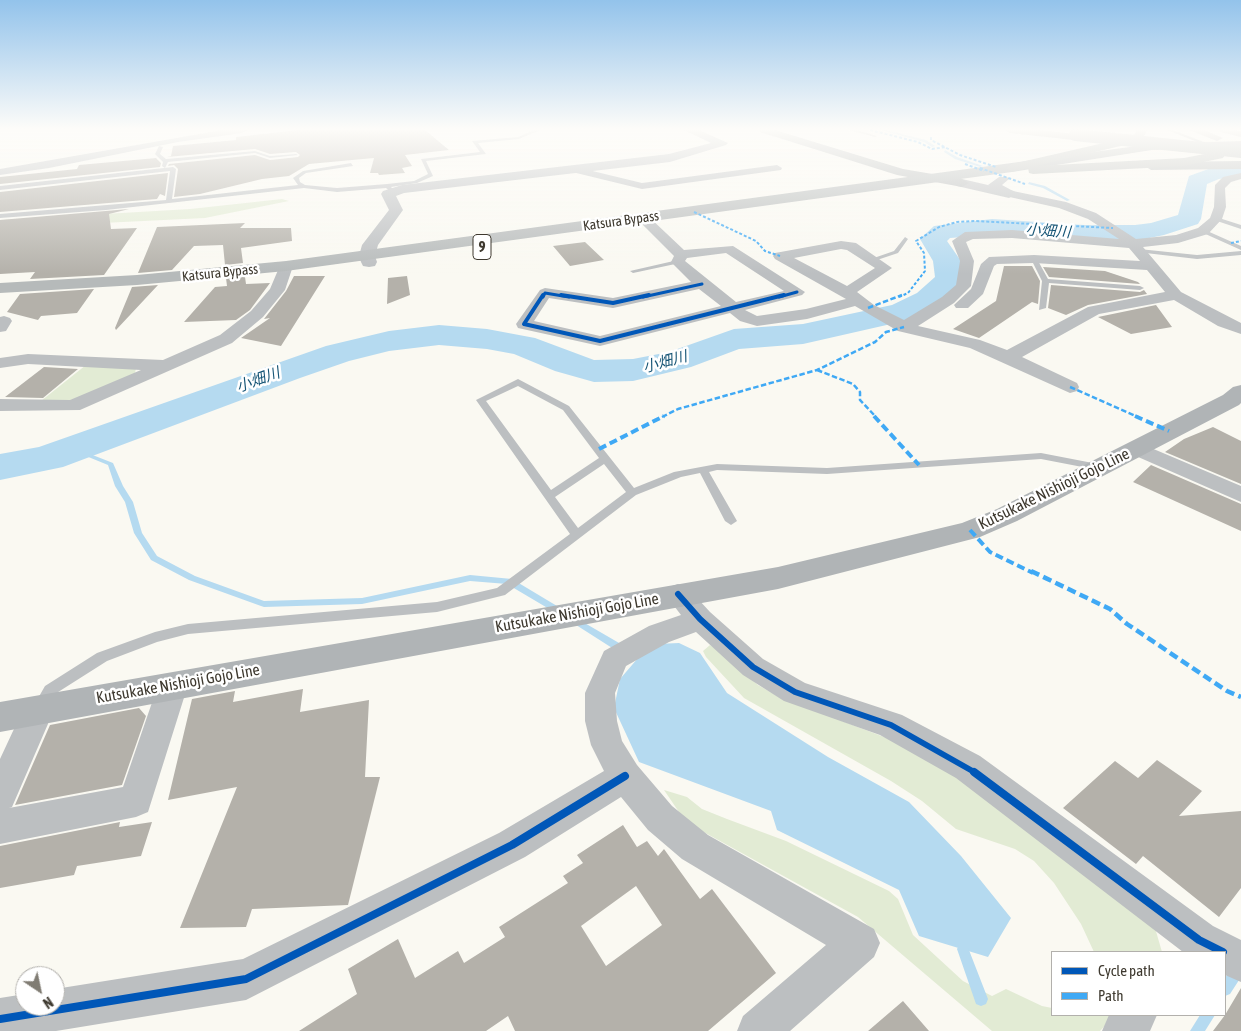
<!DOCTYPE html>
<meta charset="utf-8">
<style>
body{margin:0}
#map{position:relative;width:1241px;height:1031px;overflow:hidden;background:#faf9f2;font-family:"Asap Condensed",sans-serif}
canvas{display:block}
.legend{position:absolute;left:1051px;top:951px;width:175px;height:65px;box-sizing:border-box;background:#fff;border:1px solid #b2b0ac;margin:0;padding:6px 9px;list-style:none;font-size:15px;color:#3e392f}
.legend li{display:flex;align-items:center;gap:10px;height:25px}
.legend b{width:25px;border:1px solid #b2b0ac}
.north{position:absolute;left:15px;top:966px;width:50px;height:50px;box-sizing:border-box;background:#fff;border:1px solid #b2b0ac;border-radius:50%;rotate:146deg;font-size:14px;font-weight:700;line-height:20px;text-align:center;color:#3e392f}
.north::after{content:'';display:block;margin:auto;width:18px;height:22px;background:#807c73;clip-path:polygon(50% 0,100% 100%,50% 72%,0 100%)}
</style>
<div id="map">
<canvas width="1241" height="1031"></canvas>
<ul class="legend">
<li><b style="height:6px;background:#0057b8"></b>Cycle path</li>
<li><b style="height:6px;background:#3fa9f5"></b>Path</li>
</ul>
<div class="north">N</div>
</div>
<script>
const ctx = document.querySelector('canvas').getContext('2d');
ctx.lineJoin = 'round';
function paint(path, color) { ctx.fillStyle = color; ctx.fill(path, 'evenodd'); }
const shape = rows => new Path2D(rows.map(r => 'M' + r).join(''));
function trace(path, color, width, dash) { ctx.strokeStyle = color; ctx.lineWidth = width; ctx.lineCap = dash ? 'butt' : 'round'; ctx.setLineDash(dash || []); ctx.stroke(path); }
function label(font, color, halo, rows, align = 'center') {
  ctx.font = font + ' "Asap Condensed","Noto Sans JP",sans-serif'; ctx.lineWidth = 5; ctx.setLineDash([]); ctx.textBaseline = 'middle'; ctx.strokeStyle = halo; ctx.fillStyle = color; for (const [text, x, y, turn = 0] of rows) {
    ctx.save(); ctx.translate(x, y); ctx.rotate((+turn || 0) * Math.PI / 180); ctx.textAlign = isNaN(turn) ? turn : align; if (halo) ctx.strokeText(text, 0, 0); ctx.fillText(text, 0, 0); ctx.restore();
  }
}
const green = shape([
 [282,199,289,201,205,218,0,228,0,220,190,209],
 [86,365,136,367,135,374,88,396,66,401,41,401],
 [710,645,721,652,758,685,779,697,892,740,940,764,1153,921,1162,952,1094,952,1081,924,1054,883,1034,861,1015,849,956,829,922,801,891,781,744,698,706,657,703,651],
 [664,790,687,797,702,809,727,819,786,841,889,891,898,899,913,935,963,981,992,996,1006,989,1042,1006,1052,1008,1052,1015,1115,1015,1100,1031,992,1031,858,917,700,830,681,815]
]);
const water = shape([
 [679,643,700,653,727,693,828,757,909,802,961,856,1011,918,988,957,919,936,899,890,777,830,771,811,639,762,614,708,620,679,638,658,657,644]
]);
const stream = shape([
 [881,130,885,130,926,140,935,146,932,147,924,142,881,130],
 [945,150,957,157,983,166,980,167,955,159,944,152,945,150],
 [1029,182,1045,186,1070,200,1067,201,1043,188,1028,184,1029,182],
 [78,446,90,454,113,463,123,486,133,502,142,533,157,556,195,576,264,601,362,598,470,575,512,579,562,609,563,611,562,613,556,613,507,584,470,581,362,604,264,607,261,606,189,580,151,560,134,533,125,502,115,486,108,465,86,456,76,449,75,448,76,447,78,446],
 [576,618,626,647,628,650,626,653,623,654,620,653,573,623,572,621,573,619,576,618],
 [963,943,967,945,988,999,986,1004,981,1006,976,1004,957,949,959,945,963,943],
 [1238,964,1241,965,1241,977,1230,994,1225,996,1225,978,1233,965,1238,964],
 [1200,1015,1215,1015,1205,1031,1190,1031,1200,1015]
]);
const river = shape([
 [1241,164,1241,176,1219,179,1207,184,1201,219,1198,224,1164,235,1135,241,1084,241,992,235,950,238,947,241,961,261,965,279,939,305,913,319,803,344,739,349,691,367,633,381,594,382,555,371,514,354,487,349,439,345,389,351,349,361,300,378,63,467,0,480,0,454,39,447,326,346,389,331,439,325,487,329,535,338,594,360,633,359,669,352,734,329,803,324,892,305,917,293,935,277,933,261,920,239,934,226,992,219,1084,225,1135,225,1151,223,1178,215,1189,176,1214,167,1241,164]
]);
const building = shape([
 [298,130,425,130,449,150,405,155,412,166,402,168,405,173,379,175,378,173,370,173,374,158,309,164,289,176,262,179,200,194,174,197,178,169,174,165,168,166,169,164,255,155,270,160,298,157,300,155,296,152,270,154,255,149,167,157,171,156,173,146,236,140,236,137],
 [156,158,161,163,160,167,0,184,0,177,77,169,79,165],
 [168,173,165,196,160,194,157,199,0,212,0,192],
 [129,209,109,214,111,229,137,228,104,275,30,279,35,272,0,274,0,220],
 [245,223,240,228,291,228,292,241,241,248,243,263,225,265,223,245,194,246,172,270,138,273,157,227],
 [585,242,604,260,570,266,553,246],
 [1004,266,1032,266,1040,281,1038,304,1032,302,979,338,953,329,996,301],
 [1043,267,1105,271,1138,282,1140,284,1049,277],
 [294,276,325,276,281,346,241,338,270,318,264,319,286,291],
 [407,276,410,295,387,304,388,278],
 [245,277,246,284,270,283,250,310,236,320,184,322,215,287,227,286,226,278],
 [158,285,116,330,115,328,132,287],
 [1051,285,1140,292,1144,290,1147,294,1088,305,1066,315,1048,308],
 [94,289,77,313,41,316,38,320,7,312,20,294],
 [1156,305,1172,327,1131,334,1098,317],
 [44,367,78,369,43,398,5,397],
 [1213,427,1241,441,1241,484,1165,452,1184,439],
 [1151,465,1241,504,1241,531,1133,482],
 [303,689,300,712,369,700,365,777,380,777,348,905,252,909,246,927,180,928,237,787,168,800,192,699,235,691,233,702],
 [139,708,146,716,122,785,15,805,50,725],
 [1157,760,1202,791,1179,816,1241,811,1241,888,1219,917,1143,856,1136,864,1063,808,1115,761,1138,778],
 [120,822,119,827,152,822,141,856,77,866,74,875,0,888,0,846],
 [623,825,637,847,647,841,658,856,664,849,700,899,712,889,776,973,708,1031,515,1031,508,1016,486,1031,299,1031,357,994,348,969,398,939,415,978,458,951,464,963,505,937,499,927,568,883,563,876,583,863,577,855],
 [636,886,662,925,606,966,581,926],
 [1241,988,1241,1031,1213,1031,1225,1015],
 [903,1001,929,1031,868,1031]
]);
const service = shape([
 [534,130,540,130,519,139,478,143,486,154,426,161,433,176,417,183,391,187,396,192,393,194,386,188,337,192,304,188,106,210,0,218,0,214,166,200,170,171,0,190,0,186,173,167,176,169,172,199,298,185,293,178,303,171,351,163,353,166,306,173,299,178,300,182,305,185,337,188,387,184,414,181,428,174,421,159,480,152,472,141,518,137,534,130],
 [849,130,856,130,877,136,875,137,849,130],
 [1167,130,1173,130,1209,144,1205,145,1167,130],
 [159,146,163,147,160,154,166,159,255,151,270,156,296,154,298,155,270,158,255,153,168,162,165,168,162,166,163,162,155,154,159,146],
 [1216,217,1241,225,1241,229,1214,220,1213,219,1216,217],
 [1201,230,1205,230,1241,246,1241,250,1201,232,1201,230],
 [905,237,908,239,898,253,871,262,868,260,894,251,905,237],
 [1139,249,1197,255,1241,251,1241,255,1197,259,1137,252,1136,251,1139,249],
 [1034,257,1037,259,1048,279,1140,286,1144,288,1140,290,1049,283,1046,308,1039,310,1042,281,1031,259,1034,257],
 [678,260,681,262,680,263,633,273,630,271,678,260],
 [518,379,569,406,634,488,674,472,717,464,827,468,1041,453,1098,464,1103,467,1098,470,1041,459,827,474,717,470,709,472,737,521,731,525,725,521,700,473,681,477,636,495,505,595,437,612,188,634,157,642,107,661,55,694,45,711,40,713,35,711,33,707,45,686,97,653,155,632,188,624,437,602,497,588,570,534,476,400,518,379],
 [518,386,563,410,599,458,551,490,486,401,518,386],
 [604,464,626,492,578,528,555,497,604,464]
]);
const minor = shape([
 [222,130,247,130,242,133,178,142,49,168,0,175,0,169,222,130],
 [1219,130,1241,131,1241,137,1221,132,1219,130],
 [777,165,782,168,781,170,642,189,568,171,567,169,572,166,642,183,777,165],
 [1241,173,1241,179,1231,182,1225,188,1226,207,1222,219,1208,234,1178,243,1143,247,1181,292,1241,323,1241,334,1218,326,1174,300,1099,314,1022,357,1077,383,1079,387,1077,391,1070,393,970,348,898,331,855,306,807,319,757,326,740,321,730,313,600,346,518,328,516,324,540,290,545,288,613,298,691,282,671,262,674,256,640,222,638,219,644,215,648,216,684,250,733,246,805,292,802,295,745,310,757,316,806,309,846,299,775,259,773,256,775,253,841,241,856,243,892,268,857,292,874,305,904,320,942,297,956,285,960,261,952,241,965,232,1012,230,1119,239,1088,219,1059,208,1005,196,988,185,999,177,1007,177,1009,179,1002,185,1013,191,1066,202,1096,213,1136,239,1176,235,1198,228,1210,218,1214,207,1215,185,1223,177,1241,173],
 [1012,238,1129,248,1140,261,1034,255,989,257,981,264,971,289,954,305,956,308,968,308,983,294,994,266,997,264,1034,263,1147,270,1165,292,1088,307,1007,350,980,340,918,326,954,303,971,286,974,261,966,242,973,239,1012,238],
 [841,249,847,250,875,268,847,286,794,258,841,249],
 [726,253,784,291,736,302,685,261,687,258,726,253],
 [699,289,721,306,600,336,534,321,549,298,613,308,699,289],
 [286,262,293,266,285,290,263,317,232,343,80,410,0,411,0,399,70,400,141,370,28,364,0,368,0,358,28,354,163,360,220,335,251,311,270,289,281,263,286,262],
 [4,316,10,318,12,321,6,331,0,332,0,317,4,316],
 [1137,442,1241,486,1241,502,1129,453,1126,448,1129,443,1137,442],
 [678,584,687,587,710,612,763,659,805,683,902,715,980,756,1213,926,1241,940,1241,982,1225,975,1225,952,1183,952,956,778,880,735,784,701,743,675,696,632,669,642,626,666,615,693,617,721,622,741,637,765,672,806,708,835,874,929,880,943,874,957,790,1031,737,1031,743,1016,826,945,682,859,648,830,621,797,525,857,246,1000,56,1031,0,1031,0,998,25,994,25,1006,55,1006,55,989,243,959,499,833,604,771,591,745,585,721,585,693,604,651,649,626,681,615,665,594,669,587,678,584],
 [173,673,184,676,188,685,148,812,136,817,0,844,0,759,27,701,38,697,49,701,54,710,12,807,9,808,123,787,158,685,162,676,173,673],
 [1109,1015,1157,1015,1150,1031,1102,1031,1109,1015]
]);
const tertiary = shape([
 [684,130,699,130,728,143,726,145,670,162,404,193,396,196,403,210,378,245,375,256,377,262,375,266,369,267,363,266,361,262,359,256,362,245,389,210,381,194,383,191,402,185,669,154,711,143,684,130],
 [962,179,1014,191,1016,194,1009,198,957,186,955,183,957,180,962,179]
]);
const secondary = shape([
 [1241,385,1241,403,1239,405,1017,521,980,537,778,589,0,732,0,702,778,567,962,523,997,509,1223,395,1233,387,1241,385]
]);
const primary = shape([
 [759,130,775,130,903,169,962,179,969,183,962,187,897,175,760,132,759,130]
]);
const trunk = shape([
 [1241,141,1241,147,1152,150,1012,172,286,271,137,285,0,293,0,283,137,275,286,261,1152,144,1241,141],
 [1241,161,1241,169,1151,170,1145,166,1151,162,1241,161]
]);
const motorway = shape([
 [1005,130,1039,130,1074,134,1080,137,1074,140,1010,133,1005,130],
 [1137,130,1147,130,1143,138,1129,144,1036,166,1184,158,1219,151,1225,155,1223,158,1184,166,1033,174,1029,173,1028,168,1012,172,1006,168,1012,164,1121,139,1135,134,1137,130],
 [1189,130,1204,130,1223,138,1217,141,1189,130]
]);
const motorwayBridge = shape([
 [1075,135,1241,152]
]);
const quietFar3 = shape([
 [870,130,918,142,932,149,946,147],
 [931,137,931,140,960,155,996,167],
 [965,164,984,171],
 [980,168,1025,184],
 [694,212,756,241,765,251,780,256],
 [1231,243,1241,241],
 [899,297,908,293,925,271,924,253,916,241,939,227,957,222,974,221,1113,228]
]);
const quietFar2 = shape([
 [868,308,902,295],
 [817,370,853,384,860,392,860,400,876,417],
 [1070,387,1138,417],
 [662,417,678,409,817,370,875,342,886,332,904,327]
]);
const quietFar1 = shape([
 [874,416,919,465],
 [1135,416,1169,431],
 [599,449,664,416],
 [970,530,990,552,1033,573]
]);
const quiet = shape([
 [1031,571,1110,609,1127,624,1227,691,1241,697]
]);
const cyclewayFar3 = shape([
 [543,297,545,293,569,297],
 [643,297,702,284],
 [779,297,797,292]
]);
const cyclewayFar2 = shape([
 [543,295,524,324,600,341,784,295],
 [561,295,613,303,649,295]
]);
const cyclewayFar1 = shape([
 [678,594,700,619,753,667,795,692,891,725,976,773]
]);
const cycleway = shape([
 [974,772,1199,940,1223,952],
 [0,1019,246,979,512,845,625,776]
]);
const farStreetnames = [
 ["Katsura Bypass",621,221,-8],
 ["Katsura Bypass",220,273,-6]
];
const farWaternames = [
 ["小畑川",1048,231,4],
 ["小畑川",665,362,-15],
 ["小畑川",258,380,-20]
];
const shields = [
 [482,247,18]
];
const shieldNames = [
 ["9",482,247]
];
const streetNames = [
 ["Kutsukake Nishioji Gojo Line",1054,489,-26],
 ["Kutsukake Nishioji Gojo Line",577,613,-10],
 ["Kutsukake Nishioji Gojo Line",178,684,-10]
];
paint(green, '#e2ebd4');
paint(water, '#b5daf0');
paint(stream, '#b5daf0');
paint(river, '#b5daf0');
paint(building, '#b4b1aa');
paint(service, '#bcbfc1');
paint(minor, '#bcbfc1');
paint(tertiary, '#bcbfc1');
paint(secondary, '#b0b4b6');
paint(primary, '#b4b8b8');
paint(trunk, '#b6baba');
paint(motorway, '#b9bdbb');
trace(motorwayBridge, '#b9bdbb', 12);
trace(quietFar3, '#3fa9f5', 2, [3, 2]);
trace(quietFar2, '#3fa9f5', 2.5, [5.5, 2.5]);
trace(quietFar1, '#3fa9f5', 4, [8, 4]);
trace(quiet, '#3fa9f5', 4.5, [9, 4.5]);
trace(cyclewayFar3, '#0057b8', 3);
trace(cyclewayFar2, '#0057b8', 4);
trace(cyclewayFar1, '#0057b8', 6);
trace(cycleway, '#0057b8', 8);
const sky = ctx.createLinearGradient(0, 0, 0, 274);
sky.addColorStop(0, '#93c3eb');
sky.addColorStop(0.47, '#fdfcf9');
sky.addColorStop(1, '#fdfcf900');
ctx.fillStyle = sky;
ctx.fillRect(0, 0, 1241, 274);
label('14px', '#3e392f', '#fff', farStreetnames);
label('italic 15px', '#155475', '#fff', farWaternames);
for (const [x, y, w] of shields) { const box = new Path2D(); box.roundRect(x - w / 2, y - 12.5, w, 25, 4); ctx.fillStyle = '#fff'; ctx.fill(box); trace(box, '#3e392f', 1); }
label('bold 15px', '#3e392f', null, shieldNames);
label('16px', '#3e392f', '#fff', streetNames);
</script>
